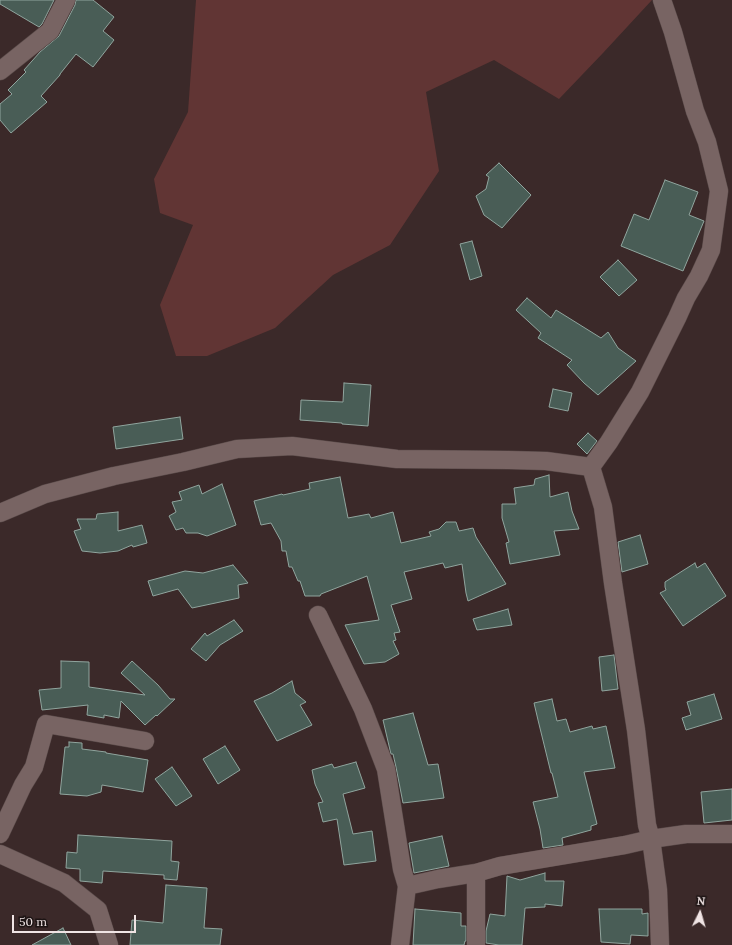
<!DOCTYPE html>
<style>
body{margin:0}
#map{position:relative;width:732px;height:945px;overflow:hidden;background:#3b2929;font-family:Lora,serif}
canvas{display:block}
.north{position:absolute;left:680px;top:893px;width:40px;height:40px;-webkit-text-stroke:3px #1d1414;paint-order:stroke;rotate:5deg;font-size:11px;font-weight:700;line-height:16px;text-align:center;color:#f0e4e4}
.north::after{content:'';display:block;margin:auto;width:14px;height:18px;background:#f0e4e4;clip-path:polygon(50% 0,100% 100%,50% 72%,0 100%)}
.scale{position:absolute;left:12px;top:915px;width:124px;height:18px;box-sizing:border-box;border:2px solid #f0e4e4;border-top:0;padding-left:5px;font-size:12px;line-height:14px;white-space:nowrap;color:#f0e4e4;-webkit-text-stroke:3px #1d1414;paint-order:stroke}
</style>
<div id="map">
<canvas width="732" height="945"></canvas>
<div class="north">N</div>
<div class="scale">50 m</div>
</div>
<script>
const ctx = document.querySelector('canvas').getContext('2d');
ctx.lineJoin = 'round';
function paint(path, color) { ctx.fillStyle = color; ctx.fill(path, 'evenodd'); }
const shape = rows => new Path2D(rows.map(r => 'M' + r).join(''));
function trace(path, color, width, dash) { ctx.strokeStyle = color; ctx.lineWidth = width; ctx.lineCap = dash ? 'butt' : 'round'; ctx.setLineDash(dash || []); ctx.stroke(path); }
const green = shape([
 [196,0,652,0,603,53,559,99,494,60,426,92,439,171,390,245,333,275,275,328,207,356,176,356,160,305,193,225,160,213,154,179,188,112]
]);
const building = shape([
 [0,0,54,0,42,24,39,27,0,4,0,0],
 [76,0,93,0,114,17,103,31,114,40,93,67,76,54,60,74,60,75,41,96,47,102,11,133,0,120,0,104,12,94,8,90,26,72,24,70,40,52,59,36,75,5,76,0],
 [499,163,531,195,502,228,484,215,476,196,486,189,489,177,486,175,499,163],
 [665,180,698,192,689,215,704,221,683,271,621,246,634,214,649,220,665,180],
 [472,241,482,276,470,280,460,244,472,241],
 [618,260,637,280,619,296,600,277,618,260],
 [527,298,551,318,556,310,601,338,608,332,618,348,636,361,598,395,584,383,567,365,572,360,538,338,541,333,516,310,527,298],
 [344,383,371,385,368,426,342,424,342,423,300,420,301,400,343,402,344,383],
 [553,389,572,393,568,411,549,407,553,389],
 [180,417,183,439,116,449,113,427,180,417],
 [588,433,597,441,587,454,577,444,588,433],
 [549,475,550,497,568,492,572,511,579,529,554,531,560,555,510,564,506,543,509,542,502,518,502,504,516,504,514,488,534,485,535,479,549,475],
 [340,477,348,518,369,514,371,518,393,512,401,543,431,536,429,532,439,529,446,522,456,522,459,531,473,528,476,537,506,584,468,601,466,593,462,564,445,568,443,563,404,572,412,599,391,605,400,632,394,633,396,640,393,641,399,654,385,662,364,664,345,625,379,620,367,576,321,594,320,596,305,596,300,581,298,581,292,567,289,567,286,551,282,551,281,541,271,523,261,525,254,501,282,494,283,495,310,489,309,483,340,477],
 [222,484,236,525,207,536,198,533,186,533,183,528,176,530,169,516,176,512,172,502,182,500,179,492,199,485,202,494,222,484],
 [118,512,118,531,142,525,147,543,133,547,132,545,118,551,100,553,82,551,74,531,81,529,77,519,96,519,97,514,118,512],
 [640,535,648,564,622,572,618,542,640,535],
 [695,563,697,568,705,563,726,596,683,626,660,593,666,590,665,587,665,582,695,563],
 [233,565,248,583,238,585,239,598,192,608,178,589,153,596,148,581,185,571,203,573,233,565],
 [508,609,512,625,477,630,473,619,508,609],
 [234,620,243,631,220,645,206,661,191,649,205,633,207,636,234,620],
 [614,655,618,689,602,691,599,657,614,655],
 [61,661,89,662,89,687,145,695,121,673,132,661,158,685,170,699,175,699,157,716,156,715,145,725,121,701,119,718,104,715,104,718,87,715,88,705,42,710,39,690,61,688,61,661],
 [292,681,295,693,306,702,300,705,312,725,277,741,254,701,272,693,292,681],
 [714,694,722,719,686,730,682,718,691,715,687,702,714,694],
 [552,699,557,721,566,719,570,732,592,726,593,729,606,726,615,768,584,772,597,824,591,826,591,830,562,838,563,845,543,848,540,829,533,802,558,797,552,773,551,773,538,720,534,703,552,699],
 [413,713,428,765,438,764,444,798,403,803,396,767,393,754,391,754,390,750,383,720,413,713],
 [69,742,82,743,82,749,106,752,106,753,148,760,143,792,102,785,101,792,87,796,60,794,65,747,69,747,69,742],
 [225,746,240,770,218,784,203,759,225,746],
 [356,762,365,788,343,794,353,834,372,831,376,861,344,865,337,819,323,822,318,803,323,802,315,784,312,770,332,764,334,768,356,762],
 [172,767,192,796,176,806,155,779,172,767],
 [732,789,732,820,704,823,701,792,732,789],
 [78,835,172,841,171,861,179,862,177,880,164,879,164,875,103,871,102,883,80,881,80,869,66,868,67,852,77,853,78,835],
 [442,836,449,866,414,873,409,843,442,836],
 [545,873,545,881,564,881,562,906,545,904,545,907,525,908,522,945,499,945,486,943,486,931,490,914,505,916,507,876,520,880,545,873],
 [166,885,207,888,204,928,222,929,220,945,130,945,132,920,163,923,166,885],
 [415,909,461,913,461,926,466,926,466,941,465,941,464,945,413,945,415,909],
 [599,909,642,909,642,914,648,913,648,936,631,935,630,944,601,942,599,909],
 [63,928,71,945,32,945,63,928]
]);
const minor = shape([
 [0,71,50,31,66,0],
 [591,467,609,442,640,392,677,318,686,298,699,276,711,250,719,191,707,142,695,111,673,32,662,0],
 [0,513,45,494,114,476,183,462,237,449,292,446,397,459,509,460,546,461,591,467,603,507,613,583,636,730,647,825,651,839,658,890,660,945],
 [318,615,363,709,386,769,402,869,407,886,400,945],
 [0,834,23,785,34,767,46,724,145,741],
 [0,854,64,883,98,910,109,945],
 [407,886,438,879,476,873,500,866,625,845,651,839,686,834,732,834],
 [476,945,476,873]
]);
paint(green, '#613534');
paint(building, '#495d56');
trace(building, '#90a59e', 1);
trace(minor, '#584948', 19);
trace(minor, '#786463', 18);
</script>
